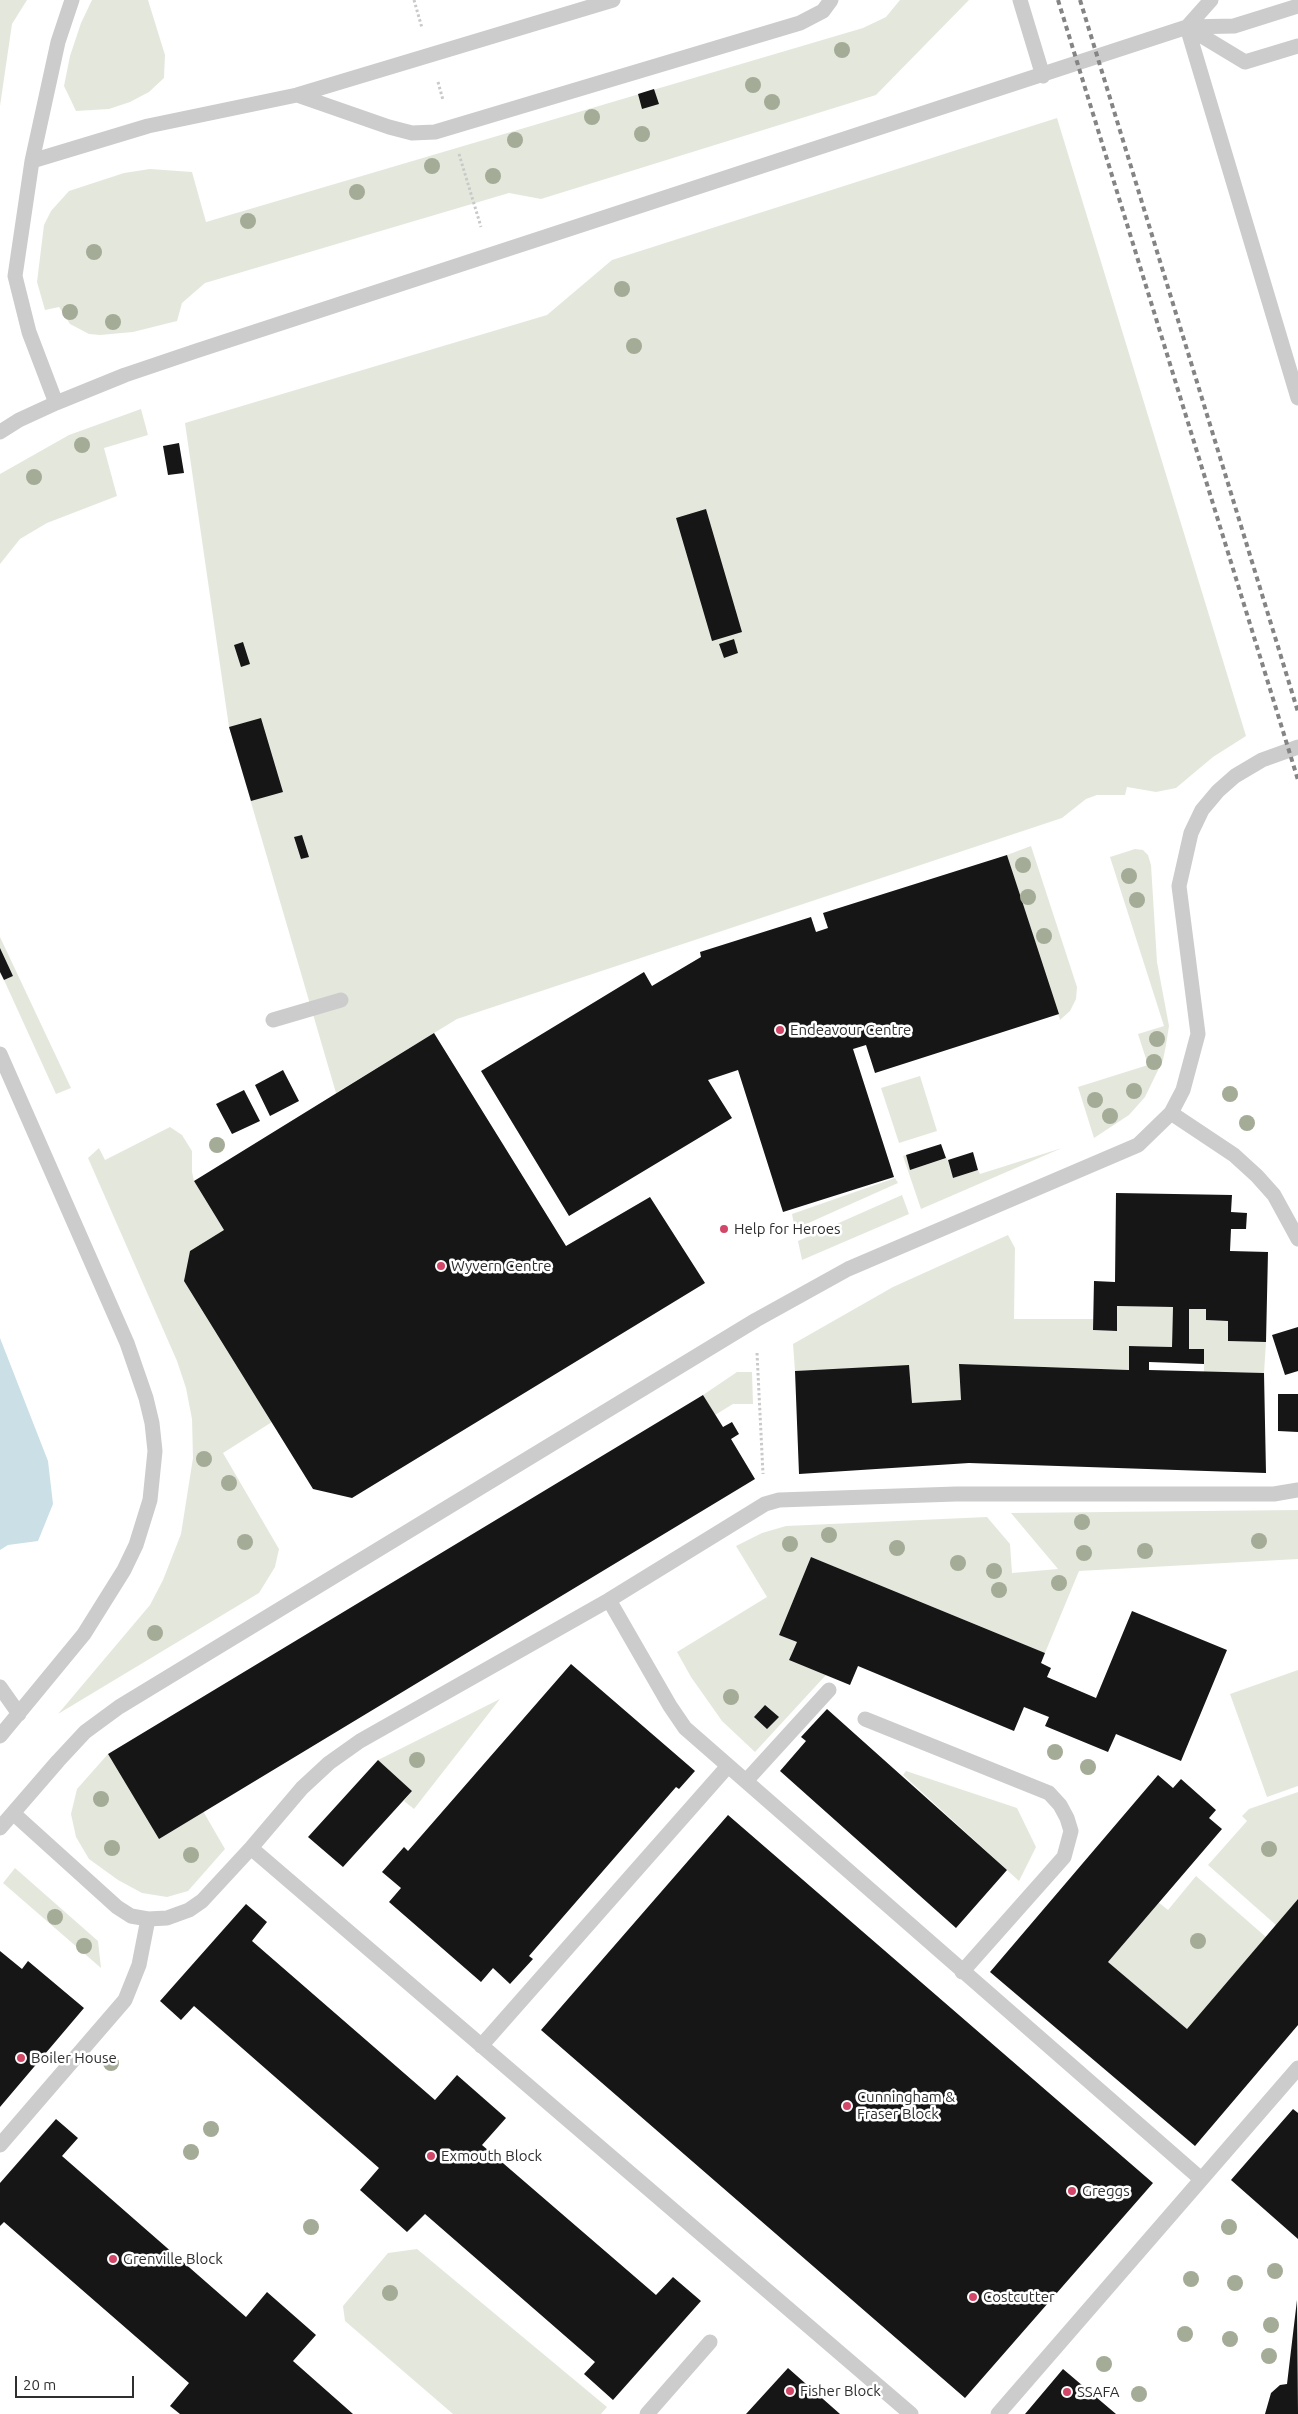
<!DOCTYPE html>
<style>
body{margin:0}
#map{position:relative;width:1298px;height:2414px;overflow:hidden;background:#fff;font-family:Ubuntu,sans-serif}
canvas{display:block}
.scale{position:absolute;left:15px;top:2376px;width:119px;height:22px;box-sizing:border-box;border:2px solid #2f2f2f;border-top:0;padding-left:6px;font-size:15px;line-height:18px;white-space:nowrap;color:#2f2f2f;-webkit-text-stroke:4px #fff;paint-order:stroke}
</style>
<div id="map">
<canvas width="1298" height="2414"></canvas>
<div class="scale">20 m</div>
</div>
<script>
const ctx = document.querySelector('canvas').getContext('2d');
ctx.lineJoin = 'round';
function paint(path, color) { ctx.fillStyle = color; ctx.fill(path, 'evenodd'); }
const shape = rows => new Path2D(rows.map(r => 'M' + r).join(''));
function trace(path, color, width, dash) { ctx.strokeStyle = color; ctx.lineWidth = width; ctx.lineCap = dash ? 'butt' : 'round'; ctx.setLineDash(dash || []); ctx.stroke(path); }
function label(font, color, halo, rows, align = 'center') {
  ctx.font = font + ' Ubuntu,sans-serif'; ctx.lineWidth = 5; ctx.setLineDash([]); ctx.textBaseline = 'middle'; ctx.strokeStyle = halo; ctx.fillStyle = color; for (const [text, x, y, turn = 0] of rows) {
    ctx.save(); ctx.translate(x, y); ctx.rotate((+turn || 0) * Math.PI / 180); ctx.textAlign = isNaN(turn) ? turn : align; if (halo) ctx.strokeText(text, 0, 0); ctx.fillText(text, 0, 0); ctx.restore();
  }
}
const green = shape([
 [0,0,27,0,12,24,0,106],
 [92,0,148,0,165,55,164,78,149,92,130,102,109,109,76,111,64,86,70,56,81,23],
 [900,0,969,0,876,95,541,199,509,193,205,283,182,303,177,321,133,332,100,335,89,334,70,324,59,307,45,310,37,282,44,225,51,211,69,191,124,173,150,169,192,172,206,222,863,28,886,17],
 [1057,118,1246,736,1213,757,1176,788,1156,792,1127,787,1125,795,1097,795,1086,799,1062,818,457,1019,336,1093,229,727,185,423,547,315,612,260],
 [141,409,148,435,104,448,117,496,47,523,20,539,0,564,0,474,69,435],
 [1031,846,1077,987,1076,999,1070,1011,1060,1020,1007,855],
 [1135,849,1143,850,1148,855,1151,865,1157,962,1169,1026,1166,1045,1163,1060,1145,1097,1129,1115,1094,1138,1078,1087,1148,1065,1138,1034,1164,1026,1110,857],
 [0,937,71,1088,56,1094,4,980,13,976,0,951],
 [920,1076,937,1131,899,1143,881,1088],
 [170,1127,182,1135,192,1151,192,1172,194,1181,224,1230,272,1422,223,1453,279,1549,275,1567,259,1593,58,1714,150,1605,163,1580,181,1534,193,1458,192,1419,186,1388,177,1361,88,1158,99,1148,105,1160],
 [1062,1148,921,1209,903,1156,906,1155,910,1170,947,1158,953,1178,978,1170,980,1174],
 [895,1178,898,1183,795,1229,792,1214],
 [902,1195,909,1214,802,1260,798,1241],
 [1008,1235,1015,1248,1014,1319,1093,1319,1093,1330,1116,1331,1117,1306,1173,1307,1172,1347,1129,1346,1129,1370,960,1364,961,1400,912,1403,909,1366,795,1371,793,1344,893,1287],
 [1189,1309,1206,1309,1206,1320,1228,1321,1228,1341,1266,1342,1264,1373,1204,1372,1204,1364,1189,1349],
 [737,1372,752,1372,753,1404,733,1404,715,1415,703,1395],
 [1298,1510,1298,1559,1079,1571,1045,1653,811,1557,779,1635,797,1642,789,1660,826,1675,755,1752,722,1721,691,1677,677,1652,767,1597,736,1546,762,1533,786,1526,987,1517,1010,1544,1012,1573,1058,1569,1011,1513],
 [1298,1670,1298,1786,1267,1797,1230,1694],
 [500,1699,414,1809,404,1801,412,1791,378,1760],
 [108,1754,159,1838,203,1811,225,1849,188,1891,167,1897,142,1893,118,1880,89,1859,76,1837,71,1814,77,1789],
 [906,1771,1017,1808,1036,1847,1019,1881,903,1775],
 [1298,1792,1298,1899,1276,1925,1208,1865,1247,1821,1242,1816,1249,1809],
 [15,1868,98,1941,101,1968,3,1883],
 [1196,1876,1266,1937,1187,2029,1108,1962,1158,1902,1168,1910],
 [417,2249,607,2407,601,2414,453,2414,345,2321,343,2306,388,2253]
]);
const water = shape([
 [0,1338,48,1461,53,1504,38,1541,8,1545,0,1550]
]);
const building = shape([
 [654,89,659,104,642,109,638,94],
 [179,443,184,473,168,475,163,446],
 [706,509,742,632,712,641,676,518],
 [734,639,738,653,724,658,719,644],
 [243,642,250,664,241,667,234,645],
 [261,718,283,792,251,801,229,727],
 [302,835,309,857,301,859,294,837],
 [1007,855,1059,1014,875,1073,866,1045,853,1049,894,1177,783,1212,738,1070,708,1080,732,1118,569,1216,481,1071,644,972,652,986,701,957,700,952,811,917,816,932,828,928,823,913],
 [0,948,13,976,4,980,0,972],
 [434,1033,566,1246,650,1197,705,1283,352,1498,313,1489,184,1281,190,1251,224,1230,194,1181],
 [283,1070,299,1101,270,1116,255,1085],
 [244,1090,260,1121,232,1134,216,1104],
 [941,1144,946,1158,910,1170,906,1155],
 [973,1152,978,1170,953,1178,948,1160],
 [1116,1193,1232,1195,1231,1212,1247,1213,1246,1229,1231,1229,1230,1251,1268,1252,1266,1342,1228,1341,1228,1321,1206,1320,1206,1309,1189,1309,1189,1349,1204,1349,1204,1364,1149,1362,1149,1370,1264,1373,1266,1473,969,1463,799,1474,795,1371,909,1365,912,1403,961,1400,959,1364,1129,1370,1129,1346,1172,1347,1173,1307,1117,1306,1117,1331,1093,1330,1094,1281,1115,1282],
 [1298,1327,1298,1371,1285,1375,1272,1335],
 [1278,1394,1298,1394,1298,1432,1278,1431],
 [703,1395,723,1427,732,1422,739,1434,731,1439,755,1479,159,1839,108,1754],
 [811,1557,1045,1653,1041,1663,1051,1668,1047,1677,1096,1698,1132,1611,1227,1650,1181,1761,1116,1734,1108,1752,1045,1726,1049,1717,1024,1707,1014,1731,858,1666,850,1685,789,1660,797,1642,779,1635],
 [571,1664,695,1771,679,1789,676,1787,529,1956,533,1959,510,1984,493,1968,481,1982,389,1902,401,1888,382,1872,404,1847,408,1851],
 [765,1705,779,1717,767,1729,754,1717],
 [827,1709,1007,1870,956,1928,780,1771,806,1741,801,1737],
 [378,1760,412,1791,343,1867,308,1837],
 [1158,1775,1173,1788,1181,1779,1216,1810,1209,1818,1222,1829,1108,1962,1187,2029,1298,1899,1298,2025,1195,2146,990,1972],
 [728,1815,1153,2183,965,2398,541,2030],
 [246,1904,267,1922,252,1941,435,2100,457,2075,506,2118,482,2145,656,2295,673,2277,701,2301,613,2400,584,2374,595,2362,425,2214,407,2232,360,2190,379,2168,194,2006,181,2020,160,2001],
 [0,1951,22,1969,28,1961,84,2008,0,2107],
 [1293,2109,1298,2113,1298,2239,1231,2180],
 [56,2119,78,2138,62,2156,246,2317,267,2292,316,2335,293,2361,353,2414,180,2414,170,2406,189,2383,4,2222,0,2226,0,2183],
 [1297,2300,1298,2414,1265,2414,1271,2393,1280,2385,1287,2384],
 [788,2368,840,2414,746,2414],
 [1063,2369,1116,2414,1025,2414]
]);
const path = shape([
 [414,0,422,28],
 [438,82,443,100],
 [459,154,481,227],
 [757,1353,763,1474]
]);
const service = shape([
 [1020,0,1043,76],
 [1187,27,1298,398],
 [1187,27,1245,62,1298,46],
 [1187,27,1211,0],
 [297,95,389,127,412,133,435,132,800,23,823,11,831,0],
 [32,161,148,126,297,95,613,0],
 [56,403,29,332,15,276,32,161,58,42,72,0],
 [0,432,19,420,56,403,125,375,196,351,1187,27,1234,26,1298,6],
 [273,1020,341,1000],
 [0,1054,127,1343,146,1398,152,1423,155,1451,150,1500,136,1545,124,1570,84,1634,0,1736],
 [1171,1113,1234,1155,1257,1176,1274,1195,1298,1239],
 [609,1600,670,1706,685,1728,1201,2179],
 [0,1687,19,1714],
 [865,1719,1049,1793,1060,1805,1067,1818,1071,1831,1064,1857,962,1972],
 [746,1781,829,1690],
 [0,1828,58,1761,85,1732,119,1707,756,1320,848,1269,1138,1145,1171,1113,1183,1090,1198,1034,1179,886,1191,833,1202,810,1218,791,1235,776,1262,760,1298,747],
 [251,1848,302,1788,329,1763,360,1741,609,1600,765,1504,779,1500,956,1494,1274,1494,1298,1490],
 [148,1919,167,1918,189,1910,202,1901,251,1848,911,2414],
 [481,2046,728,1766],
 [0,2145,125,2000,139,1965,148,1919,131,1916,117,1907,13,1813],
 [647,2414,710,2342],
 [998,2414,1298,2068]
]);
const rail = shape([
 [1058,0,1298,780],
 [1080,0,1298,712]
]);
const trees = [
 [842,50],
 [753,85],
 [772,102],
 [592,117],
 [642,134],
 [515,140],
 [432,166],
 [493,176],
 [357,192],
 [248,221],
 [94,252],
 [622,289],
 [70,312],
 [113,322],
 [634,346],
 [82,445],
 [34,477],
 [1023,865],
 [1129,876],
 [1028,897],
 [1137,900],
 [1044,936],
 [1157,1039],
 [1154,1062],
 [1134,1091],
 [1230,1094],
 [1095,1100],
 [1110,1116],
 [1247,1123],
 [217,1145],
 [204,1459],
 [229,1483],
 [1082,1522],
 [829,1535],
 [1259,1541],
 [245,1542],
 [790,1544],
 [897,1548],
 [1145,1551],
 [1084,1553],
 [958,1563],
 [994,1571],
 [1059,1583],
 [999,1590],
 [155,1633],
 [731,1697],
 [1055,1752],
 [417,1760],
 [1088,1767],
 [101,1799],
 [112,1848],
 [1269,1849],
 [191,1855],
 [55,1917],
 [1198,1941],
 [84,1946],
 [111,2063],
 [211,2129],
 [191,2152],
 [311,2227],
 [1229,2227],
 [1275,2271],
 [1191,2279],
 [1235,2283],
 [390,2293],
 [1271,2325],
 [1185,2334],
 [1230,2339],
 [1269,2356],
 [1104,2364],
 [1139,2394]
];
const markers = [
 [780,1030,5,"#d24667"],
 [724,1229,5,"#d24667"],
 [441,1266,5,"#d24667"],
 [21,2058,5,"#d24667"],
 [847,2106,5,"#d24667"],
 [431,2156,5,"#d24667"],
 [1072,2191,5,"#d24667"],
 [113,2259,5,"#d24667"],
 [973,2297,5,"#d24667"],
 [790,2391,5,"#d24667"],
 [1067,2392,5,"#d24667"]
];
const poiNames = [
 ["Endeavour Centre",790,1030],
 ["Help for Heroes",734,1229],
 ["Wyvern Centre",451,1266],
 ["Boiler House",31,2058],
 ["Cunningham &",857,2097],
 ["Fraser Block",857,2114],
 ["Exmouth Block",441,2156],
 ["Greggs",1082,2191],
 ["Grenville Block",123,2259],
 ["Costcutter",983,2297],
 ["Fisher Block",800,2391],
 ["SSAFA",1077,2392]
];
paint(green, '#e4e8dc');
paint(water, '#cae0e6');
paint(building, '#161616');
trace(path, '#c9c9c9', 3, [2.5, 2.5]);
trace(service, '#ccc', 15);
trace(rail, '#848484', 4, [5, 4]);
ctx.fillStyle = '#a4ab96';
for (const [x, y] of trees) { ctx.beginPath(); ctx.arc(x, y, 8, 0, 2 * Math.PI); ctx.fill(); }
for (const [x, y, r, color] of markers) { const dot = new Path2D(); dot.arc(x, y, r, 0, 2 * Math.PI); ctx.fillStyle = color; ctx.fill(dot); trace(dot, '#fff', 2); }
label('15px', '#2f2f2f', '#fff', poiNames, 'left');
</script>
